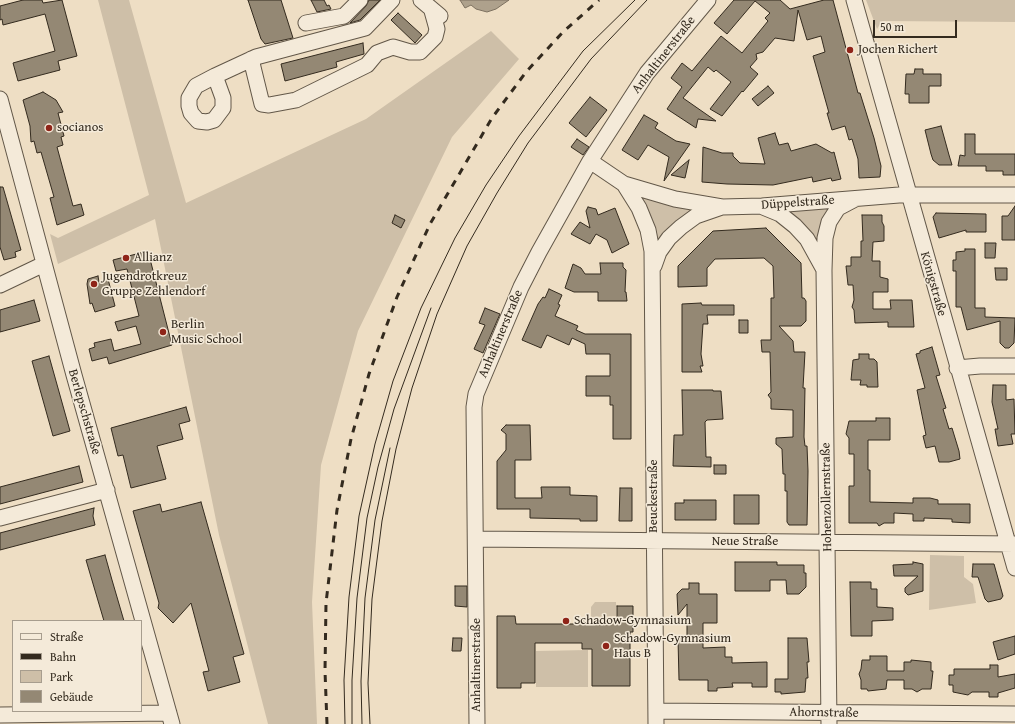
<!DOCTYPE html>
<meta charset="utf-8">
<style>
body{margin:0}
#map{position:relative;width:1015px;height:724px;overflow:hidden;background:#eedec4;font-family:"Gentium Book Plus",serif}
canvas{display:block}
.legend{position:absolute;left:12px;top:620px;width:130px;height:92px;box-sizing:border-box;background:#f4ead9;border:1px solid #a79d8e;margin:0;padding:5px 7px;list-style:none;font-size:12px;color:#332a1e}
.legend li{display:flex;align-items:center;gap:8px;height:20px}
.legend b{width:20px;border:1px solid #a79d8e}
.scale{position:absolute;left:873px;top:20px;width:84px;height:18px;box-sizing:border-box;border:2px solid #332a1e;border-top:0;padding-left:5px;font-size:12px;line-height:14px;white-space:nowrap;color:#332a1e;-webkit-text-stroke:3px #f4ead9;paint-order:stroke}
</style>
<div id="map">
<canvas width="1015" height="724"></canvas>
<ul class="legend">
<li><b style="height:5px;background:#f4ead9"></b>Straße</li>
<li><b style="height:5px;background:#332a1e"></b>Bahn</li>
<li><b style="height:11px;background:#cebfa8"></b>Park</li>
<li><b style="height:11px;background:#948874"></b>Gebäude</li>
</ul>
<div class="scale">50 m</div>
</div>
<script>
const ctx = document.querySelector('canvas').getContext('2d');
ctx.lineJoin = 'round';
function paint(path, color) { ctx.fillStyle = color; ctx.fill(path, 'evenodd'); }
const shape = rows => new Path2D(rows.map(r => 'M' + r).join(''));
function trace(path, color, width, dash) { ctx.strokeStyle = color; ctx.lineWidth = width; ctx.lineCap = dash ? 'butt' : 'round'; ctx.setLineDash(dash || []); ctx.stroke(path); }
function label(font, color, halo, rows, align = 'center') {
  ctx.font = font + ' "Gentium Book Plus",serif'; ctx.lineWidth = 3; ctx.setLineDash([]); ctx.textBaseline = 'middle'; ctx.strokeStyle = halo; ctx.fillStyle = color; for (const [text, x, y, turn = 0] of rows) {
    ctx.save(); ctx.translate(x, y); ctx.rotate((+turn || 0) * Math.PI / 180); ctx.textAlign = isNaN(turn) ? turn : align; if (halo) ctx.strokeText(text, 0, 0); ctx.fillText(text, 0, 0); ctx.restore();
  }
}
const green = shape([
 [98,0,129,0,186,203,366,119,491,31,519,59,452,137,358,331,321,465,312,602,317,724,268,724,219,535,155,219,58,264,50,234,58,238,149,195],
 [866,0,1015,0,1015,22,882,21,877,29],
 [641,196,667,204,694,210,658,244],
 [831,206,818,243,784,210],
 [930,555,964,556,964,577,973,584,976,603,929,610],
 [595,602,616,602,616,616,591,617,591,607],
 [588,650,588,687,536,687,536,651]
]);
const water = shape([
 [460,0,509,0,496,9,487,12,476,9,471,5,465,8,460,0]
]);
const building = shape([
 [23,0,42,0,43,3,62,0,77,56,58,61,60,70,18,81,13,63,55,51,45,14,3,25,2,19,0,20,0,6,23,0],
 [248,0,281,0,293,38,265,44,261,39,248,0],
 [311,0,324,0,327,6,329,5,331,9,317,12,311,0],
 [369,0,380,0,360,20,350,23,366,6,369,0],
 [734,0,780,0,790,9,824,0,833,0,858,93,860,93,874,138,881,166,880,177,859,178,858,159,852,139,849,140,845,126,832,130,827,113,829,113,813,56,825,52,821,36,807,40,798,10,794,41,775,38,763,52,756,54,757,59,750,67,758,74,743,92,742,91,722,116,710,109,731,82,716,70,714,72,708,67,683,98,716,121,698,119,696,128,667,109,682,87,671,78,682,63,692,71,721,36,742,53,768,21,765,18,770,13,755,1,727,34,714,23,734,0],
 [398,13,422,35,415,43,391,20,398,13],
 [363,43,364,54,336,62,337,67,285,81,281,64,363,43],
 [915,69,923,69,923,74,941,74,941,86,929,86,929,103,909,103,909,94,905,94,906,74,914,74,915,69],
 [768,86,774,93,758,106,752,99,768,86],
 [43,92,56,100,63,112,58,113,64,136,61,137,63,145,57,147,73,206,81,204,84,215,57,225,50,198,54,197,41,152,37,153,34,141,31,142,30,126,23,100,43,92],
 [590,97,607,110,586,137,569,123,590,97],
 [644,115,658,123,655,128,676,141,690,144,664,181,669,157,648,145,638,160,622,150,644,115],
 [941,126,949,155,952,165,939,165,933,160,931,154,925,130,941,126],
 [775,133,779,145,788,143,791,151,816,144,832,153,834,152,841,179,832,181,831,178,813,182,812,177,773,185,727,184,702,182,703,147,722,153,733,153,733,156,740,163,765,164,758,138,775,133],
 [965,134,975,134,975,154,1015,154,1015,175,1003,175,1003,171,986,171,986,166,958,166,960,155,965,156,965,134],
 [577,139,589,147,583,155,571,147,577,139],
 [689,160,685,178,671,175,689,160],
 [0,187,3,187,21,250,15,252,16,257,4,260,0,247,0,187],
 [1015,206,1015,240,1002,240,1002,216,1008,216,1015,206],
 [588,207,596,209,598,215,615,208,629,244,612,253,607,240,596,234,590,244,571,234,580,222,590,228,586,211,588,207],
 [936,213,986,214,986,232,966,232,966,230,939,238,933,217,936,213],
 [395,215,405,220,401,228,392,223,395,215],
 [862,215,882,215,882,222,884,226,884,241,873,242,872,261,880,261,880,277,888,279,888,292,873,292,873,309,891,309,890,300,912,300,914,327,888,327,888,322,855,323,854,310,852,307,854,300,853,285,848,285,846,266,851,266,851,257,861,257,861,241,863,241,862,215],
 [766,228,801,263,802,298,804,298,806,301,806,321,801,326,779,326,793,341,794,352,805,352,803,388,805,388,804,437,805,446,807,446,808,471,807,525,789,525,787,522,787,491,785,491,785,474,783,474,782,449,776,444,776,438,793,437,793,410,771,409,771,399,768,395,771,392,770,352,762,352,761,340,771,340,771,298,774,298,773,266,764,258,715,259,707,268,707,286,678,287,678,266,713,231,766,228],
 [985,243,996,243,995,258,985,258,985,243],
 [965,249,975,249,975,308,985,308,985,317,1015,318,1014,343,1009,348,1005,348,1000,343,1000,321,967,330,961,307,956,307,956,271,953,271,953,260,956,260,956,252,965,251,965,249],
 [148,251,172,345,109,364,107,357,92,361,89,349,95,347,94,343,111,339,114,351,141,344,136,326,118,331,115,322,139,316,127,269,116,271,113,260,148,251],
 [600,263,623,263,623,267,626,270,625,292,626,292,627,301,598,301,598,292,574,292,565,288,573,264,581,268,585,274,601,274,600,263],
 [995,268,1007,268,1007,280,996,280,995,268],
 [98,276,99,282,108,279,115,306,95,312,92,303,90,304,87,284,88,279,98,276],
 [549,289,562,295,558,304,560,305,555,316,578,326,576,330,585,334,631,334,631,439,613,439,613,405,610,405,610,396,586,396,586,376,610,376,610,354,586,354,585,344,572,338,569,345,547,335,541,348,522,340,538,304,543,297,545,298,549,289],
 [34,300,40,321,0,332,0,310,34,300],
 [701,303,702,305,734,305,734,315,707,315,708,324,703,324,701,354,703,366,700,366,702,372,682,372,682,304,701,303],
 [485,308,500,314,483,353,474,349,485,325,479,323,485,308],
 [739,320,748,320,748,333,739,333,739,320],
 [932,347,940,375,936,376,946,408,943,409,949,429,952,428,959,451,960,459,949,462,939,462,935,446,926,448,923,436,926,435,917,390,925,388,916,354,920,353,920,351,932,347],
 [859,354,869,354,869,359,874,359,877,362,878,387,867,387,867,385,860,385,861,380,851,380,853,360,859,359,859,354],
 [49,356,70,431,53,436,32,361,49,356],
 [993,385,1006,385,1006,400,1014,399,1015,434,1011,434,1013,444,998,446,995,429,998,429,992,402,993,385],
 [682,390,713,390,713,391,721,391,723,419,707,420,705,422,706,457,711,457,711,467,673,466,674,435,683,435,682,390],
 [186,407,190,421,179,424,183,439,157,446,166,479,131,488,123,455,118,456,111,428,186,407],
 [876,418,890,418,890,440,868,440,868,470,870,470,870,502,913,503,913,498,930,498,938,500,938,504,970,504,970,523,952,522,952,519,924,518,924,521,913,521,913,514,894,513,894,523,884,523,879,526,877,523,849,523,849,486,854,486,854,454,849,454,849,438,846,434,849,421,876,421,876,418],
 [506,425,530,425,531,460,515,460,515,498,542,498,541,487,570,487,570,495,597,496,597,521,580,521,580,519,530,518,530,509,497,509,497,461,506,450,506,434,501,430,506,425],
 [714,465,726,465,726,474,714,474,714,465],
 [79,466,83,482,0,504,0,487,79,466],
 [620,488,632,488,632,521,619,521,620,488],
 [734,495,759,495,759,524,734,524,734,495],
 [684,500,716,500,716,520,675,520,675,503,684,503,684,500],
 [201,502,244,654,233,657,240,682,208,691,203,672,209,671,191,603,173,623,158,608,159,603,133,511,160,504,162,512,201,502],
 [94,508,93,516,95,525,0,550,0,533,94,508],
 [105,555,112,580,124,621,104,621,86,560,105,555],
 [735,562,777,562,777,565,804,565,804,573,806,573,806,587,799,594,787,594,786,580,770,580,770,591,735,591,735,562],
 [913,562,923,564,923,591,908,595,905,592,905,588,918,576,894,576,893,565,913,564,913,562],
 [973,564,994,564,1003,596,1001,599,988,602,985,599,978,577,972,577,973,564],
 [850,582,871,582,871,589,877,589,877,607,893,608,893,620,872,621,872,636,851,636,850,582],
 [689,583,699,583,699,594,717,594,717,623,703,623,703,648,725,647,725,657,732,657,732,663,767,662,767,687,752,687,752,683,732,683,733,687,717,688,717,691,708,691,708,680,679,680,678,639,687,637,687,604,678,615,677,594,682,589,689,589,689,583],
 [455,586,467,586,467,607,455,606,455,586],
 [617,606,633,606,633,632,630,632,630,686,592,686,592,649,582,649,582,643,535,643,535,683,521,683,521,688,497,688,497,616,515,616,516,624,580,624,580,619,617,619,617,606],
 [1015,636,1015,654,998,660,993,642,1015,636],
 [453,638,462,638,461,651,452,651,453,638],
 [788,638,807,638,809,662,807,662,808,678,806,678,805,692,781,694,781,692,775,692,775,679,788,679,788,638],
 [870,656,887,656,887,671,904,671,904,662,911,662,911,660,931,662,931,671,933,671,931,689,922,689,917,692,912,689,904,689,904,680,887,680,886,689,868,691,867,689,861,689,861,680,859,674,861,669,862,660,870,660,870,656],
 [990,665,998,665,998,677,1015,674,1015,688,998,693,998,697,989,697,989,692,972,692,968,695,953,692,953,685,949,685,949,675,954,675,954,669,990,669,990,665]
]);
const minor = shape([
 [421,0,440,16],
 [854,0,1015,568],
 [306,23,344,16,360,0],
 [251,59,262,104,269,105,296,100,367,65,377,53,393,47,410,52,420,52,435,37,437,29,432,11],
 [215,76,223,98,223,108,214,120,207,122,198,121,191,113,189,106,189,98,196,86,215,76,256,57,365,28,392,0],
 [0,99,74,375,172,724],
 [590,161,624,184,675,199,722,207,762,206,899,195,1015,195],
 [624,184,639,208,648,230,652,251,656,724],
 [763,207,780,214,795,226,807,239,823,268],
 [654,266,659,252,669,238,681,227,696,216,722,207],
 [0,285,44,264],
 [957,368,980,366,1015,366],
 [0,518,107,490],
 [476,539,1015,544],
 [656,711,1015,714],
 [0,715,169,713],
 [477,724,474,407,476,394,521,287,539,252,590,161,647,73,708,0],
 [829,724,824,270,825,238,829,222,838,208,855,199]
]);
const tram = shape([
 [345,724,344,680,349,597,359,516,375,444,393,381,421,308,455,238,486,185,519,136,583,51,635,0],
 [352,724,352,680,357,598,367,518,378,467,394,409,431,308],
 [362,724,361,681,365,598,375,520,390,448],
 [370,724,368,683,372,599,382,521,396,449,412,388,437,314,467,246,497,193,528,143,591,59,647,0]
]);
const rail = shape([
 [327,724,325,671,326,603,337,510,351,439,369,374,397,297,430,224,492,118,526,72,563,32,599,0]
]);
const markers = [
 [850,50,4,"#8f2418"],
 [49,128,4,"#8f2418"],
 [126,258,4,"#8f2418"],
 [94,284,4,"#8f2418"],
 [163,332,4,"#8f2418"],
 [566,621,4,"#8f2418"],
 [606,646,4,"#8f2418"]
];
const poiNames = [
 ["Jochen Richert",858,50],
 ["socianos",57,128],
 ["Allianz",134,258],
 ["Jugendrotkreuz",102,277],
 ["Gruppe Zehlendorf",102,292],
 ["Berlin",171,325],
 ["Music School",171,340],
 ["Schadow-Gymnasium",574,621],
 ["Schadow-Gymnasium",614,639],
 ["Haus B",614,654]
];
const streetNames = [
 ["Anhaltinerstraße",664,55,-52],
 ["Düppelstraße",798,203,-4],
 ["Königstraße",933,284,74],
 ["Anhaltinerstraße",501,334,-67],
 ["Berlepschstraße",84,412,74],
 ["Beuckestraße",654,496,-90],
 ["Hohenzollernstraße",827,497,-91],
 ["Neue Straße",745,542],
 ["Anhaltinerstraße",477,665,-90],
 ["Ahornstraße",824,713,1]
];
paint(green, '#cebfa8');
paint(water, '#aea18c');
trace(water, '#7d7160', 1);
paint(building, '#948874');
trace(building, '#332a1e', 1);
trace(minor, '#625748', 17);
trace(minor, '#f4ead9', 15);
trace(tram, '#332a1e', 1);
trace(rail, '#332a1e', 3, [7, 7]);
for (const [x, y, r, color] of markers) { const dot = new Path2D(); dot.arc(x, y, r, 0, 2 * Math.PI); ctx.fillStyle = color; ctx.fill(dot); trace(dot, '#f4ead9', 1.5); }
label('13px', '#332a1e', '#f4ead9', poiNames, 'left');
label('13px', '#332a1e', '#f4ead9', streetNames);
</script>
